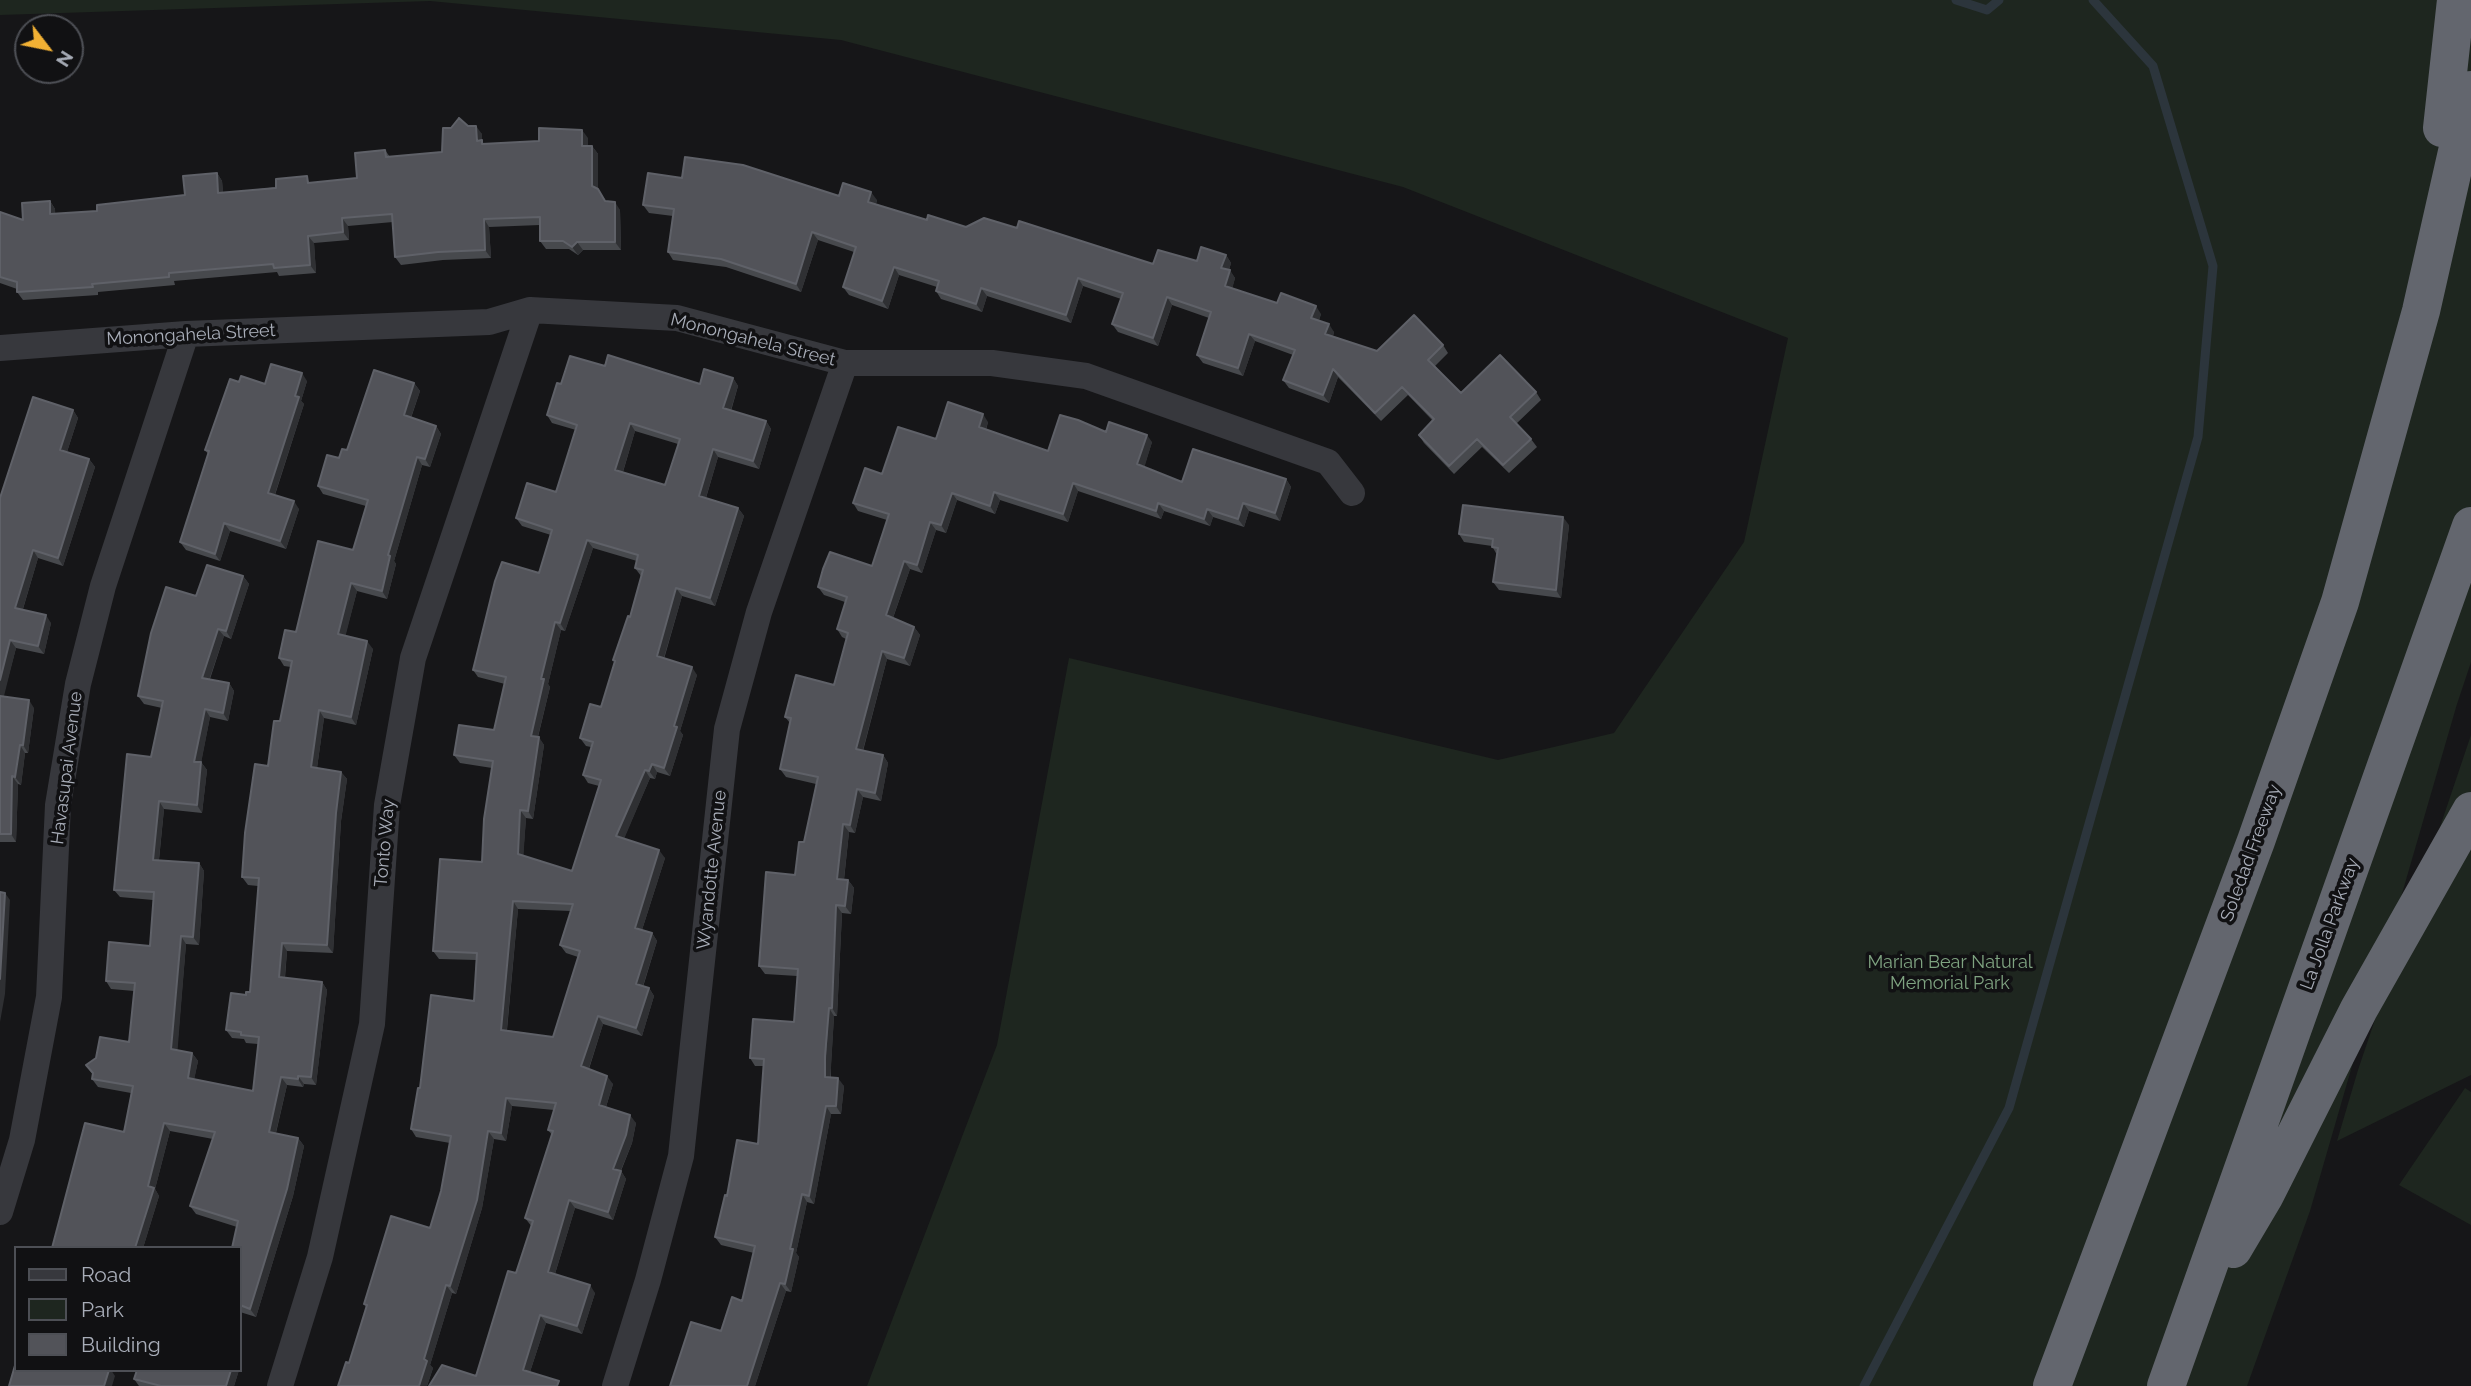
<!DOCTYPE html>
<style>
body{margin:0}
#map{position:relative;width:2471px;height:1386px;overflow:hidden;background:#161618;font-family:Raleway,sans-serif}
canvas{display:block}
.legend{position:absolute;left:14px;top:1246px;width:228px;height:126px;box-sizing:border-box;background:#111113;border:2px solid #4d4f55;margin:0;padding:9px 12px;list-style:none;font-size:21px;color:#a8adb8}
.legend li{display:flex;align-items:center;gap:14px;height:35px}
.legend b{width:35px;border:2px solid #4d4f55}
.north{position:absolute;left:14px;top:14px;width:70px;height:70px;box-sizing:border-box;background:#111113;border:2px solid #4d4f55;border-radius:50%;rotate:122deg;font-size:19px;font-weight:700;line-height:28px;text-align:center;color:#a8adb8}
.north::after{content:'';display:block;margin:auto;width:24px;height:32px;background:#f2b134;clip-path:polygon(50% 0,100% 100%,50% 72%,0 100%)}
</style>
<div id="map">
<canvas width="2471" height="1386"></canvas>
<ul class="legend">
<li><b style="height:9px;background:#37383d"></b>Road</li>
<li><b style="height:19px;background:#1e261f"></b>Park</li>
<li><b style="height:19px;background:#525359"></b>Building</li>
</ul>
<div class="north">N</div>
</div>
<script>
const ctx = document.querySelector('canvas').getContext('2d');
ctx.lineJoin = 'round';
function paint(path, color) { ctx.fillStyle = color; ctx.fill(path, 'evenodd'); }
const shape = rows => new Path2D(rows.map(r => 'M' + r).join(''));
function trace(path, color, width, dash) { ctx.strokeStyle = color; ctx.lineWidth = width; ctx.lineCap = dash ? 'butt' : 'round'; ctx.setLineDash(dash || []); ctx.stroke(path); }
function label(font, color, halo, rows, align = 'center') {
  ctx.font = font + ' Raleway,sans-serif'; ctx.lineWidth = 7; ctx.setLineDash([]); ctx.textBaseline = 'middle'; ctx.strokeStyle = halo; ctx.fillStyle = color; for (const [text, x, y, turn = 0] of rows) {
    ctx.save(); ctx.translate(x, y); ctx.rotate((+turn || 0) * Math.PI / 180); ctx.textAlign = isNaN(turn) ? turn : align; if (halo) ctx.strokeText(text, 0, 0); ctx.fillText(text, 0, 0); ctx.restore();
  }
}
const green = shape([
 [0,0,2471,0,2471,662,2457,704,2310,1211,2247,1386,867,1386,997,1045,1069,658,1498,760,1614,733,1744,542,1788,338,1403,187,841,40,430,1,0,15],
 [2471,735,2471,1075,2337,1141,2358,1070],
 [2465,1088,2471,1092,2471,1225,2399,1185]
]);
const stream = shape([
 [1956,0,1987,10,1999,0],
 [1864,1386,2009,1108,2198,437,2213,266,2153,66,2093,0]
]);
const minor = shape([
 [0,348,186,334,489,322,530,310,677,318,845,363,992,363,1086,376,1328,462,1352,493],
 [0,1212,22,1140,49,997,58,805,78,684,103,586,186,334],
 [280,1386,320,1257,372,1024,387,805,413,658,530,310],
 [615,1386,648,1280,681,1156,727,729,759,612,845,363]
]);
const motorway = shape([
 [2442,128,2456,0],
 [2233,1249,2265,1195,2359,1009,2471,811],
 [2052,1386,2256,841,2340,602,2421,311,2471,90],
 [2166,1386,2471,526]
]);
const wall = shape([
 [468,126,482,134,482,141,484,144,588,138,588,146,592,146,598,154,598,189,606,201,620,210,621,250,583,250,578,255,569,249,546,249,540,241,540,225,489,227,491,258,443,260,401,265,395,257,393,222,348,226,349,240,314,243,316,273,279,276,277,272,174,281,175,285,98,292,98,295,23,300,17,292,17,289,0,283,0,212,23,220,50,201,55,209,55,214,97,211,185,195,217,173,222,181,223,193,357,178,385,150,390,157,442,152],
 [682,178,877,200,876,204,927,220,966,227,1017,228,1153,264,1197,261,1226,255,1231,263,1229,270,1235,278,1232,288,1277,303,1321,314,1319,320,1334,332,1333,336,1377,351,1443,345,1448,353,1435,366,1461,393,1536,392,1541,400,1516,424,1531,439,1537,447,1509,473,1482,447,1454,474,1424,443,1419,435,1433,421,1408,395,1381,421,1338,377,1329,403,1289,388,1283,380,1293,355,1255,341,1243,376,1203,363,1197,355,1209,318,1172,305,1158,346,1118,332,1112,324,1121,299,1083,286,1071,323,987,296,982,312,941,299,936,291,937,287,899,275,888,309,849,295,843,287,854,252,818,240,801,292,726,267,673,260,668,252,673,216,649,213,643,205],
 [605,366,700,384,733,378,738,386,731,411,766,421,771,429,759,469,718,457,706,498,738,508,744,516,715,606,682,596,664,659,697,675,680,731,683,735,670,776,657,772,655,779,650,778,624,838,665,858,642,930,652,933,657,941,643,987,649,988,654,996,642,1036,603,1024,589,1069,613,1084,606,1107,636,1123,632,1143,621,1171,626,1179,613,1220,575,1208,555,1274,595,1293,582,1334,546,1323,530,1372,476,1376,516,1273,532,1227,525,1218,552,1135,548,1130,554,1110,512,1106,506,1141,494,1139,482,1208,456,1294,452,1293,430,1365,433,1368,427,1386,338,1386,349,1363,366,1307,364,1304,430,1228,441,1191,450,1143,416,1137,411,1129,420,1088,474,1001,476,960,439,959,433,951,482,862,492,768,460,763,454,755,494,730,505,684,478,677,473,670,539,573,551,535,522,526,516,518,556,492,576,430,552,423,547,415,561,384],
 [635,431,678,444,665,485,623,472],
 [593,548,637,561,635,568,641,576,630,617,613,660,615,662,601,707,580,738,586,746,591,747,583,775,588,783,599,786,572,871,523,856,526,818,533,819,544,745,538,737,550,687,548,684,561,630,565,631],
 [518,909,571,911,560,945,566,953,578,957,553,1037,507,1030],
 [307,381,301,401,304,404,275,495,299,509,286,549,230,531,220,561,186,550,180,542,208,454,205,450,239,382,265,384],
 [414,383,420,391,411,418,436,426,441,434,430,467,422,465,394,561,396,564,387,599,357,591,345,636,373,649,356,725,324,718,317,768,341,772,347,779,341,821,333,953,287,951,285,978,322,982,327,990,316,1085,304,1084,303,1087,287,1085,276,1133,298,1138,304,1146,293,1196,256,1317,240,1312,240,1248,237,1227,196,1214,190,1206,213,1139,170,1131,155,1189,159,1196,143,1248,124,1132,131,1093,98,1087,92,1079,93,1075,86,1065,129,1042,134,991,111,989,106,981,150,946,153,900,120,897,114,890,151,757,162,708,144,704,138,696,196,596,243,576,249,584,231,639,224,636,210,679,229,683,234,691,228,721,210,717,201,762,207,770,202,813,164,809,159,860,199,863,204,871,199,945,186,944,177,1050,192,1053,198,1061,194,1079,253,1091,258,1044,246,1043,244,1039,232,1038,226,1030,246,995,250,992,258,886,248,885,242,877,268,766,280,721,291,667,284,666,279,658,353,550,366,506,323,494,318,486,339,458],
 [73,410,78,418,67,452,89,459,95,467,63,566,38,558,23,609,51,623,44,654,16,648,3,697,34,708,28,753,25,753,21,785,18,784,16,842,0,842,0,498],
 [988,422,986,430,1048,451,1106,432,1152,442,1144,467,1182,482,1286,479,1291,487,1280,521,1249,511,1244,527,1213,517,1210,526,1164,511,1161,519,1078,491,1068,522,1000,500,995,514,957,500,946,533,936,530,922,573,910,569,893,618,914,627,920,635,910,666,887,659,863,751,883,755,888,763,881,801,863,797,855,833,849,832,844,880,848,880,854,888,851,914,842,913,837,1016,834,1016,831,1064,831,1078,844,1086,841,1114,831,1114,814,1204,807,1202,796,1253,799,1257,791,1292,786,1291,755,1386,670,1386,721,1331,742,1301,754,1253,721,1245,715,1237,727,1196,758,1144,764,1066,755,1066,750,1058,794,1022,797,976,765,974,759,966,795,875,804,842,816,784,786,777,780,769,790,723,785,717,834,685,846,639,842,637,837,629,845,602,824,595,818,587,872,566,887,520,858,511,853,503,882,474,936,439],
 [1569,525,1561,598,1499,590,1493,582,1497,555,1492,546,1464,542,1459,534],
 [239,1370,234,1386,139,1386,134,1379]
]);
const shadedWall = shape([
 [476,126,482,134,482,141,487,148,477,141],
 [582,130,588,138,588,154,582,146],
 [592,146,598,154,598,194,592,186],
 [217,173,222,181,224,201,218,193],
 [871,192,877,200,874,210,868,202],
 [50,201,55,209,56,222,50,214],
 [615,202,620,210,621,250,615,242],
 [342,218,348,226,349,240,343,232],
 [484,219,489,227,491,258,485,250],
 [812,232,818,240,801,292,796,284],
 [308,236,314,243,316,273,310,265],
 [577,242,583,250,578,255,572,247],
 [1226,255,1231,263,1227,276,1221,268],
 [894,267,899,275,888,309,882,301],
 [1230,270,1235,278,1231,294,1225,286],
 [1078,278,1083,286,1071,323,1066,315],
 [981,288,987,296,982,312,976,304],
 [1167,297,1172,305,1158,346,1153,338],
 [1316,306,1321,314,1317,326,1311,318],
 [1329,324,1334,332,1331,342,1325,334],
 [1249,334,1255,341,1243,376,1238,368],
 [1333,369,1338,377,1329,403,1323,395],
 [302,373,307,381,301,401,304,404,273,500,268,493],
 [733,378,738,386,729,416,723,408],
 [414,383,420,391,409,423,404,415],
 [73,410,78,418,65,458,60,450],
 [983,414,988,422,984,435,979,427],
 [766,421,771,429,759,469,753,461],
 [630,423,635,431,621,478,615,470],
 [436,426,441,434,430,467,425,459],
 [1147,435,1152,442,1143,472,1137,464],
 [713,449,718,457,704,504,699,496],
 [417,457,422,465,394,561,396,564,387,599,382,591,388,555],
 [89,459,95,467,63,566,58,558],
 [1286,479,1291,487,1280,521,1275,513],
 [1073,483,1078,491,1068,522,1063,514],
 [994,492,1000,500,995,514,990,506],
 [952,493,957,500,946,533,941,525],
 [294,501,299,509,286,549,280,541],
 [1158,503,1164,511,1161,519,1156,511],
 [1243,503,1249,511,1244,527,1238,519],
 [738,508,744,516,715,606,710,598],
 [1207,509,1213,517,1210,526,1204,519],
 [1563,517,1569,525,1561,598,1556,590],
 [930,522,936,530,922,573,917,565],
 [224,523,230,531,220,561,215,554],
 [587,540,593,548,565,631,560,623],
 [33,550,38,558,21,615,15,608],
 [904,561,910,569,891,623,886,615],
 [243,576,249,584,231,639,226,631],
 [351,583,357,591,344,642,338,634],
 [676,588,682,596,662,664,657,656],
 [46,615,51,623,44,654,38,646],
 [555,622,561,630,548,684,550,687,536,744,531,736,541,679],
 [914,627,920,635,910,666,904,658],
 [218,629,224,636,207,686,202,678],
 [10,640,16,648,2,704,0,701,0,680],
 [367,641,373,649,356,725,351,717],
 [882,651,887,659,861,757,856,749],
 [692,667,697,675,680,731,683,735,670,776,664,768,674,726],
 [229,683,234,691,228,721,223,713],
 [29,700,34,708,28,753,23,745],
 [205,709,210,717,200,769,194,762],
 [319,710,324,718,316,775,311,767],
 [539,737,544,745,533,819,528,811],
 [20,745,25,753,21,785,15,777],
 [883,755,888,763,881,801,875,793],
 [201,762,207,770,202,813,197,805],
 [652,764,657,772,655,779,649,771],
 [645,770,650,778,622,844,616,836],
 [341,772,347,779,341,821,333,953,327,945,336,813],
 [12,776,18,784,16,842,11,834],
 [857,789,863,797,855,833,850,825],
 [159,801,164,809,158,868,153,860],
 [520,810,526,818,523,862,518,854],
 [843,824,849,832,843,887,837,879],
 [659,850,665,858,640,936,635,928],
 [199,863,204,871,199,945,193,937],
 [848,880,854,888,851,914,845,906],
 [5,893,10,900,5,994,0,1022,0,979],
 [513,901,518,909,506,1038,501,1030],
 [836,905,842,913,837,1016,832,1008],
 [652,933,657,941,641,992,636,984],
 [181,936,186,944,177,1057,171,1049],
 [282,943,287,951,284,985,279,977],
 [322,982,327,990,316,1085,311,1077],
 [649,988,654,996,642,1036,636,1028],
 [829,1008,834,1016,830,1085,825,1077],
 [598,1016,603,1024,587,1074,581,1066],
 [192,1053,198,1061,193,1086,188,1078],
 [298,1076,304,1084,303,1087,298,1079],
 [607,1076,613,1084,604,1113,599,1105],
 [281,1077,287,1085,274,1140,269,1132],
 [838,1078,844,1086,841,1114,836,1106],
 [506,1098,512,1106,506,1141,501,1133],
 [826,1106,831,1114,814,1204,809,1196],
 [630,1115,636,1123,632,1143,618,1177,613,1169],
 [164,1123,170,1131,155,1189,159,1196,143,1248,135,1248,148,1186],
 [488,1131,494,1139,482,1208,456,1294,450,1286],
 [298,1138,304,1146,293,1196,256,1317,250,1309],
 [621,1171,626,1179,613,1220,608,1212],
 [802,1194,807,1202,796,1253,799,1257,791,1292,785,1284,790,1249],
 [569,1200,575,1208,553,1280,548,1272],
 [780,1283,786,1291,755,1386,747,1386],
 [446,1285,452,1293,430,1365,433,1368,427,1386,419,1386,424,1359],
 [590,1285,595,1293,582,1334,577,1326],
 [540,1315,546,1323,528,1378,523,1370],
 [109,1370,111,1370,115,1376,112,1386,104,1386],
 [231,1370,239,1370,234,1386,226,1386]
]);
const building = shape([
 [459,118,468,126,476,126,477,141,482,140,482,144,539,141,539,128,582,130,582,146,592,146,592,186,598,189,605,201,615,202,615,242,577,242,572,247,563,241,540,241,540,217,484,219,485,250,438,252,395,257,392,214,342,218,343,232,308,236,310,265,274,268,273,264,169,273,169,277,92,284,93,287,17,292,17,282,0,277,0,212,23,220,22,203,50,201,50,214,97,211,97,205,185,195,183,176,217,173,218,193,276,188,276,179,307,176,308,183,357,178,355,153,385,150,386,157,442,152,443,128,451,128,459,118],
 [685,157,743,165,839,196,843,183,871,192,868,202,927,220,928,215,966,227,984,218,1017,228,1019,221,1153,264,1158,250,1197,261,1201,247,1226,255,1221,268,1230,270,1225,286,1277,303,1281,293,1316,306,1311,318,1329,324,1325,334,1377,351,1414,315,1443,345,1428,360,1461,393,1500,355,1536,392,1510,417,1531,439,1503,465,1477,439,1449,466,1419,435,1434,419,1402,387,1375,413,1333,369,1323,395,1283,380,1295,350,1249,334,1238,368,1197,355,1211,312,1167,297,1153,338,1112,324,1123,293,1078,278,1066,315,981,288,976,304,936,291,939,281,894,267,882,301,843,287,856,247,812,232,796,284,721,259,668,252,674,209,643,205,648,173,682,178,685,157],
 [608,355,700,384,704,369,733,378,723,408,766,421,753,461,713,449,699,496,738,508,710,598,676,588,657,656,692,667,674,726,677,727,664,768,652,764,649,771,645,770,616,836,659,850,635,928,652,933,636,984,649,988,636,1028,598,1016,581,1066,607,1076,599,1105,630,1115,626,1135,613,1169,621,1171,608,1212,569,1200,548,1272,590,1285,577,1326,540,1315,523,1370,559,1381,557,1386,429,1386,442,1365,476,1376,508,1271,516,1273,533,1221,525,1218,553,1131,548,1130,556,1103,506,1098,501,1133,488,1131,477,1200,450,1286,446,1285,424,1359,427,1361,419,1386,338,1386,346,1362,349,1363,367,1305,364,1304,391,1216,430,1228,441,1191,451,1136,411,1129,418,1088,420,1088,431,995,474,1001,477,953,433,951,440,859,482,862,484,819,493,761,454,755,459,725,494,730,506,677,473,670,495,581,502,562,539,573,552,530,516,518,527,483,556,492,577,425,547,415,557,383,561,384,570,356,605,366,608,355],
 [630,423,680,439,665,485,615,470,630,423],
 [587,540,638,555,635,568,643,570,630,617,628,616,613,660,615,661,601,707,590,704,580,738,593,742,583,775,601,780,572,871,518,854,520,810,528,811,539,737,531,736,544,679,541,679,555,622,560,623,587,540],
 [513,901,573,904,560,945,580,951,553,1037,501,1030,513,901],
 [271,364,302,373,295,396,299,397,268,493,294,501,280,541,224,523,215,554,180,542,209,451,205,450,230,379,239,382,241,376,265,384,271,364],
 [374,370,414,383,404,415,436,426,425,459,417,457,388,555,390,556,382,591,351,583,338,634,367,641,351,717,319,710,311,767,341,772,336,813,327,945,282,943,279,977,322,982,311,1077,298,1076,298,1079,281,1077,269,1132,298,1138,287,1189,250,1309,240,1305,240,1248,232,1248,238,1221,190,1206,215,1132,164,1123,148,1186,154,1188,135,1248,52,1248,85,1123,124,1132,133,1086,92,1079,93,1073,86,1065,96,1058,100,1037,129,1042,135,983,106,981,109,942,150,946,154,892,114,890,127,754,151,757,163,701,138,696,151,633,166,587,196,596,207,565,243,576,226,631,218,629,202,678,229,683,223,713,205,709,194,762,201,762,197,805,159,801,153,860,199,863,193,937,181,936,171,1049,192,1053,188,1078,253,1091,259,1037,241,1035,241,1032,226,1030,231,993,246,995,246,992,250,992,259,878,242,877,245,833,255,764,268,766,274,721,280,721,292,661,279,658,285,630,296,632,318,541,353,550,368,500,318,486,327,455,339,458,342,449,347,450,374,370],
 [33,397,73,410,60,450,89,459,58,558,33,550,15,608,46,615,38,646,10,640,0,680,0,498,33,397],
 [948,402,983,414,979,427,1048,451,1060,415,1078,420,1106,432,1109,422,1147,435,1137,464,1182,482,1193,449,1286,479,1275,513,1243,503,1238,519,1207,509,1204,519,1158,503,1156,511,1073,483,1063,514,994,492,990,506,952,493,941,525,930,522,917,565,904,561,886,615,914,627,904,658,882,651,856,749,883,755,875,793,857,789,850,825,843,824,837,879,848,880,845,906,836,905,832,1008,829,1008,825,1056,825,1077,838,1078,836,1106,826,1106,809,1196,802,1194,790,1249,793,1249,785,1284,780,1283,747,1386,670,1386,691,1322,721,1331,732,1297,742,1301,755,1246,715,1237,725,1195,727,1196,737,1140,758,1144,764,1059,750,1058,753,1019,794,1022,798,969,759,966,766,872,795,875,799,842,804,842,818,777,780,769,791,718,785,717,796,675,834,685,848,633,837,629,847,597,818,587,823,569,830,552,872,566,889,514,853,503,865,468,882,474,898,427,936,439,948,402],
 [1463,505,1563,517,1556,590,1493,582,1498,548,1492,547,1493,539,1459,534,1463,505],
 [0,696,29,700,23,745,20,745,15,777,12,776,11,834,0,834,0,696],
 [0,892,5,893,0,979,0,892],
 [16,1362,16,1370,109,1370,104,1386,9,1386,16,1362],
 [137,1370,231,1370,226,1386,161,1386,134,1379,137,1370]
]);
const streetNames = [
 ["Monongahela Street",191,335,-3],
 ["Monongahela Street",753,340,14],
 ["Havasupai Avenue",67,768,-83],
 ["Tonto Way",385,843,-85],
 ["Soledad Freeway",2251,853,-70],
 ["Wyandotte Avenue",712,870,-84],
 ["La Jolla Parkway",2330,924,-70]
];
const parkNames = [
 ["Marian Bear Natural",1950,963],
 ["Memorial Park",1950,984]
];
paint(green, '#1e261f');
trace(stream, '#2c353c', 9);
trace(minor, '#37383d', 26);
trace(motorway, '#63666e', 38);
paint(wall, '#47494d');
paint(shadedWall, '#2f3033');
paint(building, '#525359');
trace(building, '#5f6168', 2);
label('18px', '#a8adb8', '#111113', streetNames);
label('18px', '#7fa381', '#111113', parkNames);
</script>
